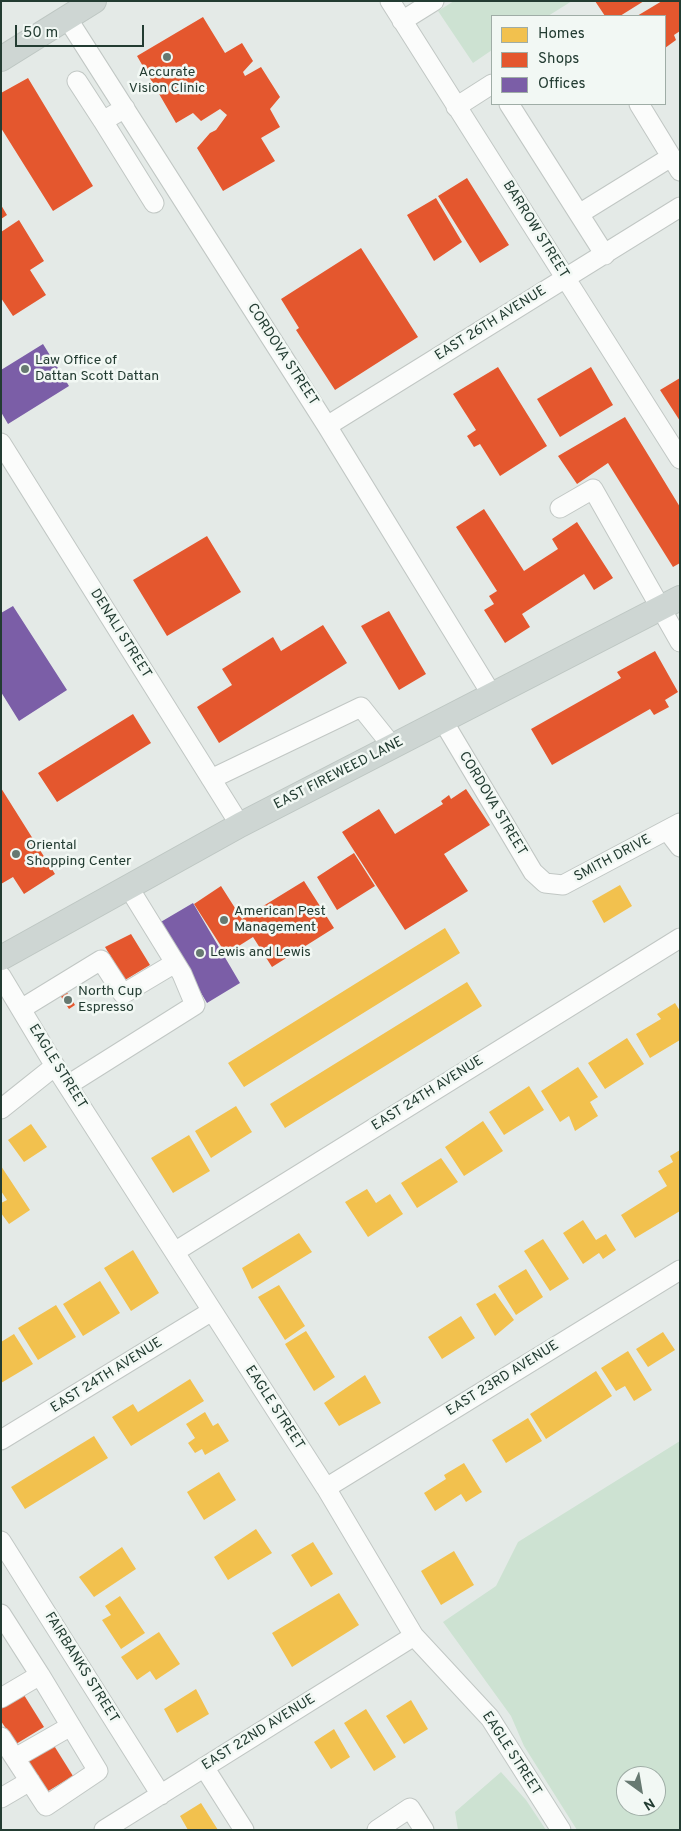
<!DOCTYPE html>
<style>
body{margin:0}
#map{position:relative;width:681px;height:1831px;overflow:hidden;background:#e4eae7;font-family:Overpass,sans-serif}
canvas{display:block}
.frame{position:absolute;inset:0;border:2px solid #233c32;pointer-events:none}
.legend{position:absolute;left:491px;top:15px;width:175px;height:90px;box-sizing:border-box;background:#f2f8f4;border:1px solid #9fada6;margin:0;padding:6px 9px;list-style:none;font-size:15px;color:#233c32}
.legend li{display:flex;align-items:center;gap:10px;height:25px}
.legend b{width:25px;border:1px solid #9fada6}
.north{position:absolute;left:616px;top:1766px;width:50px;height:50px;box-sizing:border-box;background:#f2f8f4;border:1px solid #9fada6;border-radius:50%;rotate:148deg;font-size:14px;font-weight:700;line-height:20px;text-align:center;color:#233c32}
.north::after{content:'';display:block;margin:auto;width:18px;height:22px;background:#677971;clip-path:polygon(50% 0,100% 100%,50% 72%,0 100%)}
.scale{position:absolute;left:15px;top:25px;width:129px;height:22px;box-sizing:border-box;border:2px solid #233c32;border-top:0;padding-left:6px;font-size:15px;line-height:18px;white-space:nowrap;color:#233c32;-webkit-text-stroke:4px #f2f8f4;paint-order:stroke}
</style>
<div id="map">
<canvas width="681" height="1831"></canvas>
<div class="frame"></div>
<ul class="legend">
<li><b style="height:14px;background:#f2c14e"></b>Homes</li>
<li><b style="height:14px;background:#e4572e"></b>Shops</li>
<li><b style="height:14px;background:#7b5ea7"></b>Offices</li>
</ul>
<div class="north">N</div>
<div class="scale">50 m</div>
</div>
<script>
const ctx = document.querySelector('canvas').getContext('2d');
ctx.lineJoin = 'round';
function paint(path, color) { ctx.fillStyle = color; ctx.fill(path, 'evenodd'); }
const shape = rows => new Path2D(rows.map(r => 'M' + r).join(''));
function trace(path, color, width, dash) { ctx.strokeStyle = color; ctx.lineWidth = width; ctx.lineCap = dash ? 'butt' : 'round'; ctx.setLineDash(dash || []); ctx.stroke(path); }
function label(font, color, halo, rows, align = 'center') {
  ctx.font = font + ' Overpass,sans-serif'; ctx.lineWidth = 5; ctx.setLineDash([]); ctx.textBaseline = 'middle'; ctx.strokeStyle = halo; ctx.fillStyle = color; for (const [text, x, y, turn = 0] of rows) {
    ctx.save(); ctx.translate(x, y); ctx.rotate((+turn || 0) * Math.PI / 180); ctx.textAlign = isNaN(turn) ? turn : align; if (halo) ctx.strokeText(text, 0, 0); ctx.fillText(text, 0, 0); ctx.restore();
  }
}
const green = shape([
 [454,1,572,1,548,16,492,16,492,50,473,63,438,11],
 [680,1441,680,1830,577,1830,524,1746,511,1716,443,1622,496,1586,518,1542],
 [626,1776,656,1776,656,1806,626,1806],
 [501,1772,526,1800,546,1830,458,1830,455,1812]
]);
const homes = shape([
 [620,885,632,906,604,923,592,901],
 [445,928,460,953,244,1087,228,1063],
 [467,982,482,1006,285,1128,270,1104],
 [675,1003,680,1011,680,1040,650,1058,636,1034,661,1019,657,1014],
 [627,1038,644,1064,605,1089,588,1063],
 [578,1067,598,1097,590,1102,598,1116,575,1131,569,1116,560,1122,541,1091],
 [529,1086,544,1110,504,1135,489,1112],
 [236,1106,252,1132,211,1158,195,1131],
 [483,1121,503,1151,464,1176,445,1147],
 [31,1124,47,1147,24,1162,8,1140],
 [189,1135,210,1171,173,1193,151,1158],
 [680,1150,680,1211,635,1238,621,1215,667,1186,658,1171,673,1162,670,1156],
 [441,1158,458,1182,417,1208,401,1183],
 [1,1166,30,1210,9,1224,1,1213,1,1203,7,1200,1,1191],
 [367,1189,376,1203,390,1194,403,1214,368,1237,345,1202],
 [583,1220,596,1240,606,1234,616,1250,603,1259,599,1253,583,1264,563,1233],
 [299,1233,312,1252,252,1289,242,1268],
 [543,1239,569,1279,550,1291,524,1251],
 [133,1250,159,1293,131,1311,104,1268],
 [526,1269,543,1297,516,1315,498,1286],
 [100,1281,120,1313,83,1336,63,1304],
 [279,1285,305,1326,285,1340,258,1297],
 [495,1293,514,1320,495,1336,476,1304],
 [56,1305,76,1337,38,1360,18,1328],
 [461,1316,475,1338,442,1359,428,1337],
 [306,1331,335,1377,314,1391,285,1344],
 [663,1332,675,1350,648,1367,636,1349],
 [14,1334,33,1364,1,1383,1,1342],
 [628,1351,652,1390,634,1401,625,1386,616,1391,601,1368],
 [596,1371,612,1396,546,1439,530,1414],
 [365,1375,381,1403,339,1426,324,1403],
 [190,1379,204,1401,131,1446,112,1417,133,1404,138,1412],
 [205,1412,213,1426,218,1423,229,1441,205,1455,202,1449,195,1453,188,1443,195,1438,186,1424],
 [528,1418,542,1441,506,1463,492,1440],
 [94,1436,108,1458,25,1509,11,1487],
 [464,1463,482,1492,466,1502,461,1494,435,1511,424,1493,446,1479,444,1475],
 [219,1472,236,1500,204,1520,187,1492],
 [256,1529,272,1553,228,1580,214,1557],
 [313,1542,333,1574,311,1587,291,1555],
 [122,1547,136,1569,94,1597,79,1577],
 [454,1551,474,1585,441,1605,421,1571],
 [339,1593,359,1625,292,1667,272,1633],
 [120,1596,145,1633,121,1649,102,1620,111,1615,105,1606],
 [159,1632,180,1664,156,1680,150,1671,137,1680,121,1657],
 [196,1689,209,1714,177,1733,164,1709],
 [411,1700,428,1729,404,1744,386,1716],
 [366,1709,396,1757,374,1771,344,1723],
 [334,1729,350,1757,331,1769,314,1742],
 [201,1803,218,1830,188,1830,180,1816]
]);
const shops = shape([
 [595,1,644,1,620,16,605,16],
 [662,1,680,1,680,31,674,35,676,40,665,48,665,16,637,16],
 [203,17,225,53,242,43,253,61,243,72,245,76,261,67,280,97,270,109,280,127,261,138,275,161,223,191,197,148,210,133,216,130,227,115,220,109,201,121,193,113,176,123,137,56],
 [28,78,93,186,53,211,1,128,1,93],
 [467,178,509,245,480,263,438,196],
 [436,198,462,242,434,261,407,215],
 [1,205,7,215,1,219],
 [19,220,44,261,30,270,46,295,13,316,1,298,1,232],
 [361,248,418,337,335,390,296,330,299,328,281,299],
 [498,367,547,446,500,476,480,444,474,447,467,436,476,430,453,394],
 [591,367,613,405,560,437,537,399],
 [680,378,680,421,660,390],
 [625,417,680,507,680,563,673,567,608,463,577,484,558,456],
 [484,509,524,571,558,549,552,539,577,522,613,578,594,590,584,574,522,614,530,627,505,643,484,610,494,604,489,596,497,591,456,527],
 [207,536,241,592,167,636,133,580],
 [389,611,426,674,399,690,361,626],
 [323,625,347,663,219,743,197,707,232,685,222,669,273,637,281,651],
 [655,651,678,692,665,700,669,707,654,715,650,709,552,765,531,729,621,678,617,672],
 [133,714,151,743,57,802,38,773],
 [1,788,55,874,24,894,13,877,1,884],
 [466,789,490,825,444,854,468,891,405,930,342,832,379,809,395,834,443,804,441,801,449,795,451,799],
 [354,853,375,886,337,910,317,877],
 [304,881,334,928,272,967,253,937,226,954,194,904,221,886,242,919],
 [131,934,150,965,125,980,105,947],
 [66,991,75,1005,69,1009,60,995],
 [24,1695,44,1727,16,1744,1,1721,1,1709],
 [53,1744,73,1776,45,1793,25,1761]
]);
const offices = shape([
 [43,344,69,386,8,424,1,412,1,370],
 [13,606,67,690,19,721,1,692,1,613],
 [193,903,240,983,207,1003,159,923]
]);
const minor = shape([
 [390,1,680,459],
 [67,18,327,426,492,695],
 [402,21,434,1],
 [77,81,103,121],
 [509,104,605,255],
 [639,104,680,171],
 [456,107,492,84],
 [125,108,103,121,154,203],
 [579,214,671,157],
 [327,426,680,207],
 [1,443,240,825],
 [560,508,593,489,680,642],
 [443,721,533,872,545,883,563,885,680,823],
 [211,779,361,707,393,747],
 [667,830,680,847],
 [1,976,55,1066,326,1488,414,1636,490,1718,561,1830],
 [21,1009,101,960,123,994,175,963],
 [68,1085,195,1005,182,974,129,888],
 [1,1109,55,1066],
 [176,1251,680,938],
 [1,1440,212,1311],
 [326,1488,680,1270],
 [1,1541,161,1795],
 [1,1614,40,1675],
 [1,1698,40,1675,98,1771,46,1806,1,1737],
 [15,1758,71,1726],
 [204,1767,244,1830],
 [1,1798,30,1781],
 [104,1830,414,1636],
 [377,1830,410,1808,424,1830]
]);
const major = shape([
 [1,59,94,1],
 [1,958,240,825,680,598]
]);
const markers = [
 [167,57,5,"#677971"],
 [25,369,5,"#677971"],
 [16,854,5,"#677971"],
 [224,920,5,"#677971"],
 [200,953,5,"#677971"],
 [68,1000,5,"#677971"]
];
const poiNames = [
 ["Accurate",167,73,"center"],
 ["Vision Clinic",167,89,"center"],
 ["Law Office of",35,361],
 ["Dattan Scott Dattan",35,377],
 ["Oriental",26,846],
 ["Shopping Center",26,862],
 ["American Pest",234,912],
 ["Management",234,928],
 ["Lewis and Lewis",210,953],
 ["North Cup",78,992],
 ["Espresso",78,1008]
];
const streetNames = [
 ["BARROW STREET",535,230,58],
 ["EAST 26TH AVENUE",491,324,-32],
 ["CORDOVA STREET",282,355,57],
 ["DENALI STREET",120,634,58],
 ["EAST FIREWEED LANE",339,774,-27],
 ["CORDOVA STREET",492,804,59],
 ["SMITH DRIVE",613,859,-28],
 ["EAGLE STREET",57,1067,58],
 ["EAST 24TH AVENUE",428,1094,-32],
 ["EAST 24TH AVENUE",107,1376,-32],
 ["EAST 23RD AVENUE",503,1379,-32],
 ["EAGLE STREET",274,1408,57],
 ["FAIRBANKS STREET",81,1668,58],
 ["EAST 22ND AVENUE",259,1733,-32],
 ["EAGLE STREET",511,1754,57]
];
paint(green, '#cde2d2');
paint(homes, '#f2c14e');
paint(shops, '#e4572e');
paint(offices, '#7b5ea7');
trace(minor, '#c1c7c4', 21);
trace(major, '#bdc6c2', 26);
trace(minor, '#fbfcfb', 19);
trace(major, '#ced6d3', 24);
for (const [x, y, r, color] of markers) { const dot = new Path2D(); dot.arc(x, y, r, 0, 2 * Math.PI); ctx.fillStyle = color; ctx.fill(dot); trace(dot, '#f2f8f4', 2); }
label('14px', '#233c32', '#f2f8f4', poiNames, 'left');
label('14px', '#233c32', '#f2f8f4', streetNames);
</script>
